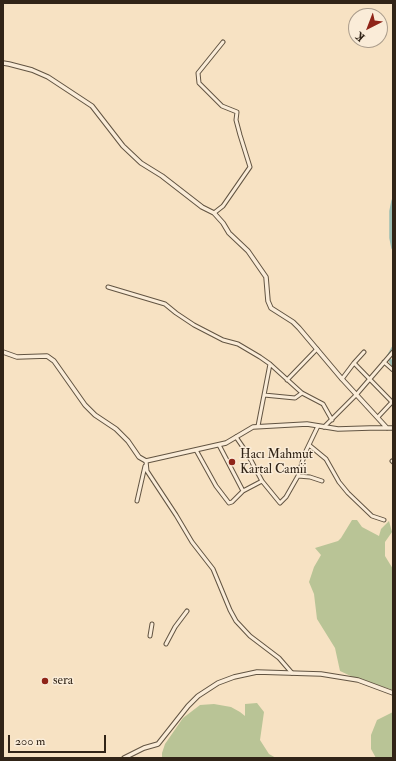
<!DOCTYPE html>
<meta charset="utf-8">
<style>
body{margin:0}
#map{position:relative;width:396px;height:761px;overflow:hidden;background:#f7e2c3;font-family:"IM FELL Double Pica",serif}
canvas{display:block}
.frame{position:absolute;inset:0;border:4px solid #312417;pointer-events:none}
.north{position:absolute;left:348px;top:8px;width:40px;height:40px;box-sizing:border-box;background:#faecd8;border:1px solid #aa9c8b;border-radius:50%;rotate:222deg;font-size:11px;font-weight:700;line-height:16px;text-align:center;color:#312417}
.north::after{content:'';display:block;margin:auto;width:14px;height:18px;background:#8f2418;clip-path:polygon(50% 0,100% 100%,50% 72%,0 100%)}
.scale{position:absolute;left:8px;top:735px;width:98px;height:18px;box-sizing:border-box;border:2px solid #312417;border-top:0;padding-left:5px;font-size:12px;line-height:14px;white-space:nowrap;color:#312417;-webkit-text-stroke:3px #faecd8;paint-order:stroke}
</style>
<div id="map">
<canvas width="396" height="761"></canvas>
<div class="frame"></div>
<div class="north">K</div>
<div class="scale">200 m</div>
</div>
<script>
const ctx = document.querySelector('canvas').getContext('2d');
ctx.lineJoin = 'round';
function paint(path, color) { ctx.fillStyle = color; ctx.fill(path, 'evenodd'); }
const shape = rows => new Path2D(rows.map(r => 'M' + r).join(''));
function trace(path, color, width, dash) { ctx.strokeStyle = color; ctx.lineWidth = width; ctx.lineCap = dash ? 'butt' : 'round'; ctx.setLineDash(dash || []); ctx.stroke(path); }
function label(font, color, halo, rows, align = 'center') {
  ctx.font = font + ' "IM FELL Double Pica",serif'; ctx.lineWidth = 3; ctx.setLineDash([]); ctx.textBaseline = 'middle'; ctx.strokeStyle = halo; ctx.fillStyle = color; for (const [text, x, y, turn = 0] of rows) {
    ctx.save(); ctx.translate(x, y); ctx.rotate((+turn || 0) * Math.PI / 180); ctx.textAlign = isNaN(turn) ? turn : align; if (halo) ctx.strokeText(text, 0, 0); ctx.fillText(text, 0, 0); ctx.restore();
  }
}
const green = shape([
 [352,520,357,520,362,527,379,536,381,529,389,521,392,532,385,542,385,556,393,569,393,690,353,677,340,671,335,648,317,619,314,594,309,582,314,567,321,555,315,548,338,541,341,538],
 [257,703,264,712,260,740,269,754,276,758,162,758,162,753,165,744,183,718,200,705,214,704,231,707,240,712,245,716,245,704],
 [393,712,393,758,376,758,371,749,371,735,377,720]
]);
const canal = shape([
 [393,201,391,211,391,238,393,248],
 [393,348,388,357,393,365]
]);
const minor = shape([
 [214,213,223,206,250,167,240,135,236,120,237,112,222,106,199,83,198,73,223,42],
 [108,287,165,304,176,313,194,325,223,340,238,344,260,357,270,364,302,393,323,404,332,420],
 [384,362,393,370],
 [354,363,392,402],
 [342,379,354,363,364,352],
 [287,380,317,349],
 [264,395,295,398,302,393],
 [378,417,393,401],
 [258,426,270,364],
 [324,427,356,395,393,352],
 [236,437,247,453,262,481,280,503,286,497,298,476,305,453,318,426],
 [219,445,243,491],
 [309,445,326,459,339,482,348,493,372,516,384,520],
 [196,450,216,486,229,503,232,502,243,491,262,481],
 [146,461,147,471,176,515,192,542,213,569,230,610,236,621,250,636,279,658,292,673],
 [392,461,393,462],
 [298,476,310,477,322,481],
 [137,501,145,466],
 [150,636,152,624],
 [166,644,175,627,187,611]
]);
const tertiary = shape([
 [3,63,9,64,32,70,48,77,92,106,123,146,141,163,162,176,202,207,214,213,223,223,229,233,248,251,266,277,268,301,271,308,293,322,299,328,342,379,387,428],
 [3,352,17,357,47,356,54,361,85,405,95,415,116,429,128,441,139,457,146,461,226,443,253,427,307,424,338,429,370,428,393,428],
 [124,758,144,748,158,744,188,706,198,696,218,683,234,677,257,672,321,674,358,680,393,693]
]);
const markers = [
 [232,462,4,"#8f2418"],
 [45,681,4,"#8f2418"]
];
const poiNames = [
 ["Hacı Mahmut",240,455],
 ["Kartal Camii",240,470],
 ["sera",53,681]
];
paint(green, '#b9c496');
trace(canal, '#9dbeb3', 3.5);
trace(minor, '#625442', 5);
trace(tertiary, '#625442', 5.5);
trace(minor, '#faecd8', 3);
trace(tertiary, '#faecd8', 3.5);
for (const [x, y, r, color] of markers) { const dot = new Path2D(); dot.arc(x, y, r, 0, 2 * Math.PI); ctx.fillStyle = color; ctx.fill(dot); trace(dot, '#faecd8', 1.5); }
label('13px', '#312417', '#faecd8', poiNames, 'left');
</script>
